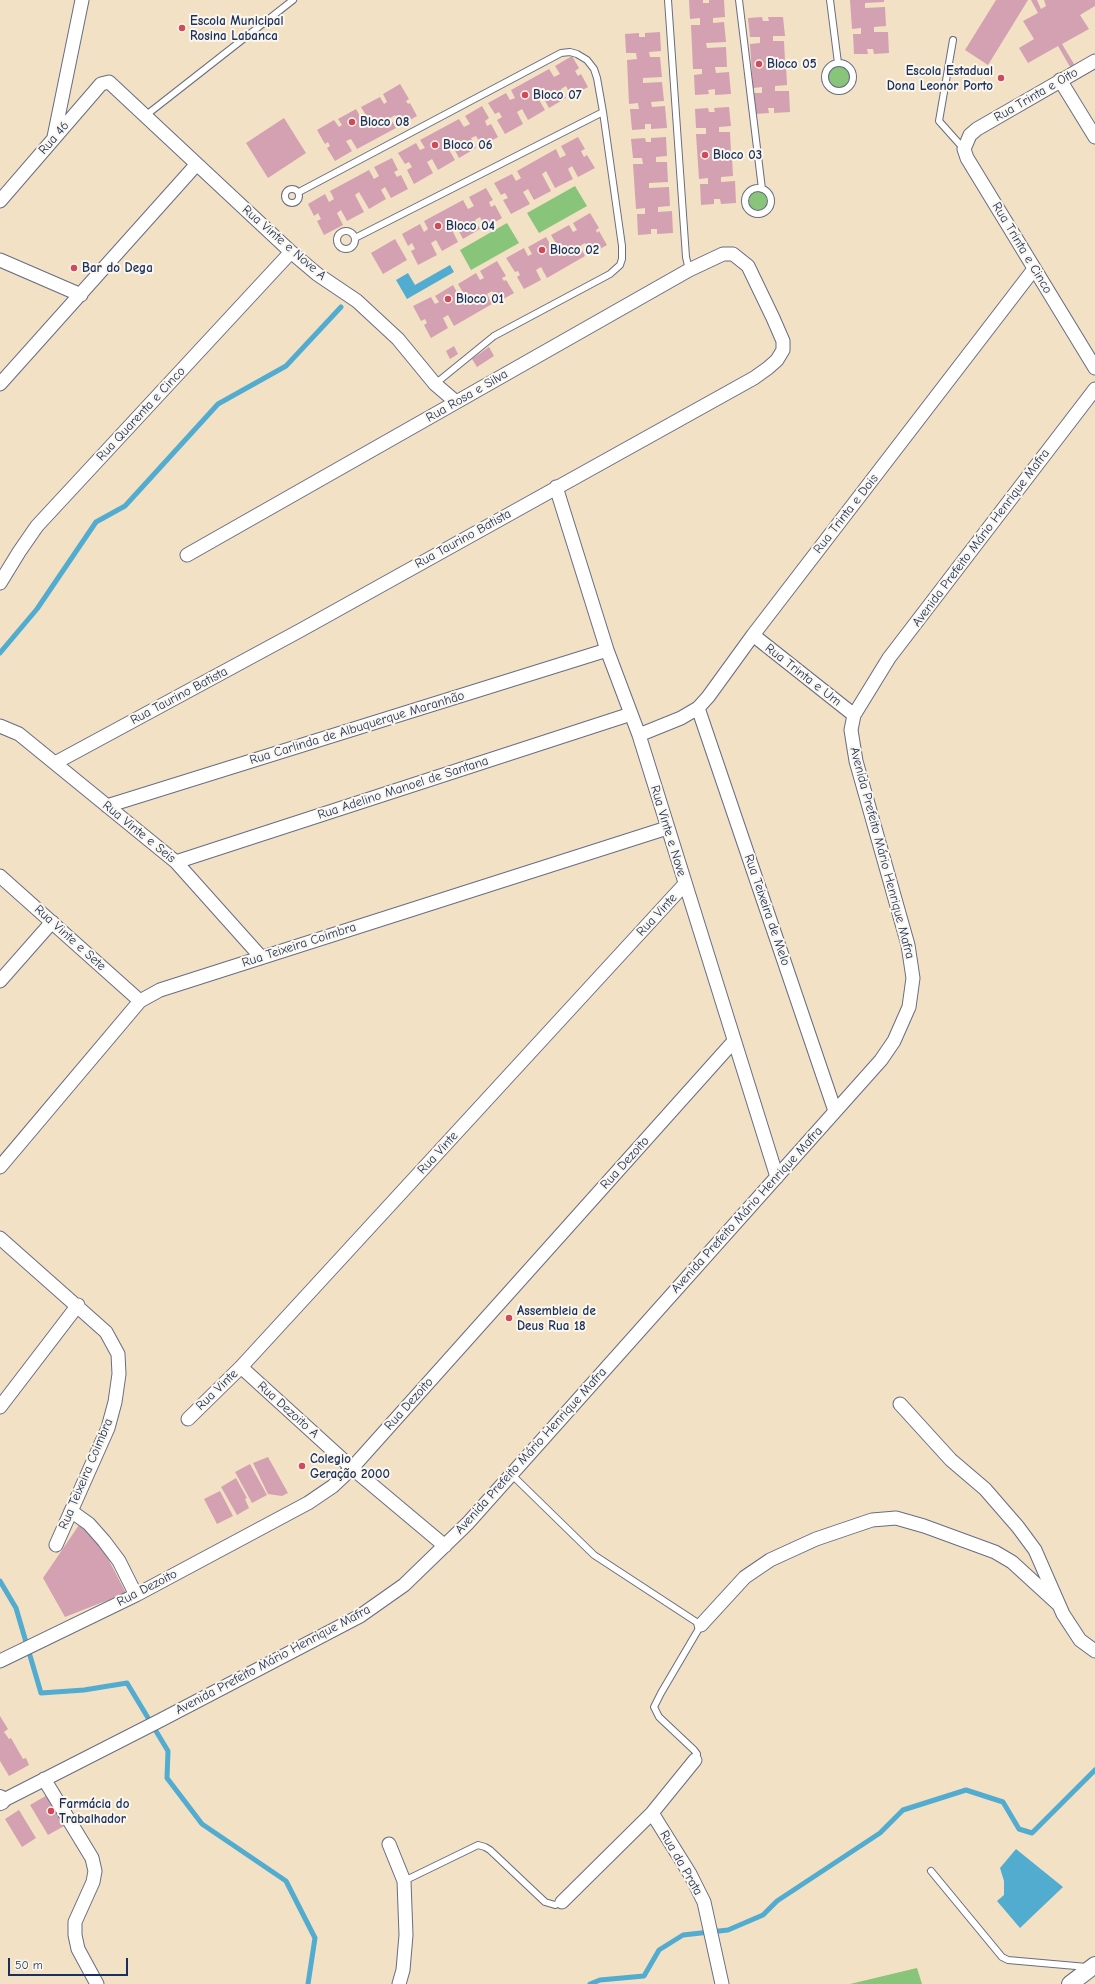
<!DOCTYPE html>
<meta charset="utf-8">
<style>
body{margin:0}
#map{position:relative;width:1095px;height:1984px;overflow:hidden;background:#f3e1c5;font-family:"Comic Neue",sans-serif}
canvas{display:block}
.scale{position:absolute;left:8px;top:1958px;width:120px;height:18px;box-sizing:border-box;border:2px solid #1b2f5e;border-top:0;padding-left:5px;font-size:12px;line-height:14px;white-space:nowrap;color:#1b2f5e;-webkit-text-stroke:3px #fbf7ec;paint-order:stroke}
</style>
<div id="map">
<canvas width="1095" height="1984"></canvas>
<div class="scale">50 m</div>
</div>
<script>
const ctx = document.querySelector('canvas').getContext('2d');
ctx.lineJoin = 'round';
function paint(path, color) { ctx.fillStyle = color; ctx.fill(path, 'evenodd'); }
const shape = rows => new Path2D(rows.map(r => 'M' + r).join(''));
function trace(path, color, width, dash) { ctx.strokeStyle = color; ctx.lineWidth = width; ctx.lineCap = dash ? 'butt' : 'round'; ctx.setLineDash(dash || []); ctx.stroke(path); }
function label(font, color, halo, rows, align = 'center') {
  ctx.font = font + ' "Comic Neue",sans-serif'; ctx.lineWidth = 4; ctx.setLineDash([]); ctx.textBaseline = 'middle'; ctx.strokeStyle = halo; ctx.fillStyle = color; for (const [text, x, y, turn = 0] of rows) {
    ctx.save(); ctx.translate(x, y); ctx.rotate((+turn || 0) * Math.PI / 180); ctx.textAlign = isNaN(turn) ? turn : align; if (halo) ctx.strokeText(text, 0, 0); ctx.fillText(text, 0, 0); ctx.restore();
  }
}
const green = shape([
 '825 77a14 14 0 1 1 28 0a14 14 0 1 1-28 0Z',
 [575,186,587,206,539,233,527,213],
 '745 201a13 13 0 1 1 26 0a13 13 0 1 1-26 0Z',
 [507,223,519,243,471,270,460,250],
 [917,1968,922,1984,850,1984]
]);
const water = shape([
 [450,265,454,272,407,299,396,280,408,273,415,285],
 [1016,1849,1063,1887,1020,1928,997,1901,1004,1895,1004,1881,1000,1868]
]);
const stream = shape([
 [0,653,37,609,96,522,125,506,218,404,286,366,341,307],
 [0,1581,16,1608,41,1693,84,1690,127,1683,168,1751,167,1778,202,1824,286,1881,315,1938,308,1984],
 [590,1984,600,1980,644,1976,659,1950,683,1935,728,1930,763,1915,777,1901,880,1833,903,1810,966,1790,1003,1802,1019,1829,1032,1833,1095,1770]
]);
const building = shape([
 [689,0,703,0,703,3,709,3,709,0,724,0,725,17,713,18,713,23,724,22,726,42,706,43,707,48,726,47,727,67,715,67,716,73,729,72,731,94,715,95,715,89,708,90,709,94,695,95,694,75,702,74,702,69,693,69,691,25,700,25,700,18,690,19],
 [850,0,884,0,884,2,865,3,865,8,885,7,886,26,874,27,874,32,888,32,889,53,874,54,873,49,867,49,868,54,854,54,853,34,861,34,861,28,852,29],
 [996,0,1028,0,988,65,965,50],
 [1031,0,1037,0,1041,9,1046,6,1044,0,1095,0,1095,6,1080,15,1089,29,1062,44,1077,69,1073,72,1058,46,1028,63,1019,48,1034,39,1023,21,1038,13],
 [762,17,763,21,769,21,768,17,783,17,785,36,773,36,773,41,784,41,785,61,766,62,766,67,786,66,787,85,775,86,775,91,789,91,790,112,774,113,774,108,768,108,769,113,755,114,754,93,762,93,762,87,753,88,750,44,760,43,760,37,750,37,748,18],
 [660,32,661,51,649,52,650,57,660,57,662,77,643,78,643,83,662,82,664,101,651,102,652,107,665,106,667,128,651,129,651,124,645,124,645,129,632,130,630,109,639,109,638,103,629,104,627,60,637,59,636,53,626,53,625,34,639,33,639,37,645,37,645,33],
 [572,56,579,68,575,71,578,76,581,74,588,87,571,96,566,86,561,89,566,98,549,108,540,91,535,93,545,110,528,120,522,109,517,112,523,124,505,134,497,120,502,117,499,112,495,114,488,103,506,93,510,100,515,98,511,90,549,69,554,77,560,74,555,66],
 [400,84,409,99,406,101,408,104,410,103,417,116,401,125,395,115,390,118,396,128,357,149,351,139,346,141,352,151,335,161,327,148,330,146,328,142,325,144,317,130,334,120,339,127,342,125,338,119,356,109,366,127,371,124,361,107,380,97,384,104,387,102,383,94],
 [482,106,489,118,485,121,487,126,491,124,498,137,482,146,476,136,471,138,476,148,459,158,450,141,445,143,455,160,438,170,432,159,427,162,433,173,414,184,407,170,412,167,409,162,405,164,398,153,416,143,420,150,425,148,420,140,459,119,464,127,470,124,465,116],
 [729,107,731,126,719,127,719,132,730,132,731,152,712,153,713,158,732,157,733,176,721,177,721,182,735,181,736,203,721,204,720,199,714,199,714,204,701,205,700,184,708,184,708,178,699,179,696,134,706,134,706,128,696,128,695,109,708,108,709,112,715,112,714,108],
 [284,118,306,153,268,178,246,143],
 [578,137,585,149,581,151,584,157,587,155,595,168,578,177,572,166,568,169,573,179,555,188,546,171,542,174,551,191,534,200,528,189,523,192,530,204,511,214,503,200,508,198,505,193,501,195,494,183,512,174,516,181,521,178,517,171,556,149,560,158,566,155,561,146],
 [666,137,667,156,656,157,656,162,667,162,668,182,649,183,649,188,669,187,670,206,658,207,658,212,672,211,673,233,657,234,657,229,651,229,651,234,638,235,637,214,645,214,645,208,636,209,633,164,643,164,642,158,633,158,631,139,645,138,646,142,651,142,651,138],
 [392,158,398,170,394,172,397,177,401,175,408,189,391,198,385,187,381,190,386,199,369,209,359,192,355,195,364,212,347,221,341,210,337,213,343,225,324,235,317,221,321,219,318,213,314,216,308,204,325,194,329,202,334,199,330,191,369,170,374,179,379,176,374,167],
 [486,188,493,200,489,202,491,207,495,205,502,218,485,228,480,217,475,220,480,229,463,239,454,222,449,224,458,242,442,251,436,240,431,243,437,255,418,265,411,251,415,249,412,243,408,246,402,234,420,224,424,232,428,229,424,221,463,200,468,209,474,206,469,197],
 [590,213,599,228,596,230,597,233,599,231,607,245,591,254,585,243,580,246,585,256,547,278,541,267,536,270,541,280,524,289,517,277,520,275,518,271,515,272,506,258,524,248,528,256,532,254,528,247,546,237,556,255,561,252,551,235,569,225,573,232,577,230,573,223],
 [395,239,407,260,383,274,371,253],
 [497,261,506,276,502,278,504,281,506,280,514,293,498,302,492,291,487,294,492,304,454,326,448,315,443,318,448,328,431,338,424,325,427,323,425,319,421,321,413,306,431,297,435,304,439,302,435,296,453,285,463,303,468,301,458,284,476,273,480,280,484,278,480,271],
 [454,346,458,354,450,359,446,351],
 [489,347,494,356,477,367,472,359],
 [268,1457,288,1493,282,1496,268,1494,253,1463],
 [250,1464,267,1495,252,1503,235,1472],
 [236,1478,247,1498,245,1499,249,1508,237,1515,221,1487],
 [220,1491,233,1516,217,1524,204,1499],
 [81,1522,103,1549,126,1593,65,1617,43,1578],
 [0,1716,8,1729,4,1732,9,1739,11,1738,23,1759,26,1758,29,1765,9,1776,0,1761],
 [49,1794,66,1825,48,1835,30,1805],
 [19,1810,36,1838,22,1847,5,1819]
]);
const service = shape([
 [668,0,686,257,689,270],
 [739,0,762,189],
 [830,0,838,63],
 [953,40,939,121,964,149],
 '825 77a14 14 0 1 1 28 0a14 14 0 1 1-28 0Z',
 [145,116,293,0],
 '745 201a13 13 0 1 1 26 0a13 13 0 1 1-26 0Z',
 '285 196a7 7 0 1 1 14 0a7 7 0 1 1-14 0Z',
 [299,192,561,53,570,52,577,54,587,60,594,69,597,78,603,112,622,246,622,259,620,265,610,274,494,336,435,384],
 '337 240a9 9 0 1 1 18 0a9 9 0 1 1-18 0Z',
 [355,238,603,112],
 [511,1474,594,1555,701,1625,661,1693,654,1707,659,1717,694,1750,697,1754,695,1760],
 [931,1871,1002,1957,1008,1960,1087,1967],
 [404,1881,478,1845,485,1847,490,1850,545,1902,555,1905,562,1902]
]);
const minor = shape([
 [1095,61,977,129,970,135,964,149,967,158,1095,368],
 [1060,80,1095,137],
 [54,137,82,0],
 [0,201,95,91,101,84,109,82,291,252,317,274,357,301,398,339,435,384,456,402],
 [0,260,81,295],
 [0,384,196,165],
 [556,487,607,650,639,735,777,1177],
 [0,583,19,552,37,526,291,252],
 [753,635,854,715],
 [698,708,835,1111],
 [0,726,19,734,176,862,261,957],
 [639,735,681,718,698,708,708,697,753,635,1034,269],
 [55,763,301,630,754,378,768,368,777,360,783,350,783,341,773,318,748,266,733,254,723,254,689,270,187,555],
 [107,806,607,650],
 [176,862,631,714],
 [0,876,140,1001],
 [0,981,52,922],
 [0,1167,140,1001,160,990,667,828],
 [0,1238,106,1332,118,1354,119,1374,115,1402,108,1428,56,1545],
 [241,1367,352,1468,445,1546],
 [900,1404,951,1460,985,1489,1018,1527,1035,1550,1063,1614,1080,1640,1095,1651],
 [0,1407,78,1305],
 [188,1419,241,1367,684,885],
 [71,1511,89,1524,104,1541,119,1561,136,1595],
 [701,1625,745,1577,770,1560,816,1539,872,1520,896,1518,924,1526,995,1552,1012,1562,1059,1605],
 [0,1661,136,1595,308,1503,333,1486,352,1468,734,1041],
 [44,1779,92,1858,95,1871,93,1882,75,1922,75,1935,78,1949,97,1984],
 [2,1801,159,1721,360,1616,404,1585,468,1523,881,1060,894,1041,909,1007,913,978,908,945,856,761,851,730,854,715,889,658,1095,389],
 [652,1813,690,1874,704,1902,722,1984],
 [389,1844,404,1881,406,1935,403,1970,399,1984],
 [562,1902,652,1813,695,1760]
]);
const tertiary = shape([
 [0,1798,2,1801,0,1802],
 [1070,1984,1095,1965]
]);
const markers = [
 [182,28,4,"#d1495b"],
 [759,64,4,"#d1495b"],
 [1001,78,4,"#d1495b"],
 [525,95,4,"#d1495b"],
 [352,122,4,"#d1495b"],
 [435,145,4,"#d1495b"],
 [705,155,4,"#d1495b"],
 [438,226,4,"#d1495b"],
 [542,250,4,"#d1495b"],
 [74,268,4,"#d1495b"],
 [448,299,4,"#d1495b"],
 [509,1318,4,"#d1495b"],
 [302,1466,4,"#d1495b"],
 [51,1811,4,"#d1495b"]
];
const poiNames = [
 ["Escola Municipal",190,21],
 ["Rosina Labanca",190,36],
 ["Bloco 05",767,64],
 ["Escola Estadual",993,71,"right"],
 ["Dona Leonor Porto",993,86,"right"],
 ["Bloco 07",533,95],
 ["Bloco 08",360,122],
 ["Bloco 06",443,145],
 ["Bloco 03",713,155],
 ["Bloco 04",446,226],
 ["Bloco 02",550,250],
 ["Bar do Dega",82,268],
 ["Bloco 01",456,299],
 ["Assembleia de",517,1311],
 ["Deus Rua 18",517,1326],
 ["Colegio",310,1459],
 ["Geração 2000",310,1474],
 ["Farmácia do",59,1804],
 ["Trabalhador",59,1819]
];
const streetNames = [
 ["Rua Trinta e Oito",1036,95,-30],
 ["Rua 46",54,138,-49],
 ["Rua Vinte e Nove A",284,243,41],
 ["Rua Trinta e Cinco",1022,248,59],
 ["Rua Rosa e Silva",467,396,-30],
 ["Rua Quarenta e Cinco",141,414,-47],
 ["Rua Trinta e Dois",846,514,-52],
 ["Avenida Prefeito Mário Henrique Mafra",981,538,-53],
 ["Rua Taurino Batista",463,539,-29],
 ["Rua Trinta e Um",803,675,38],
 ["Rua Taurino Batista",179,696,-28],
 ["Rua Carlinda de Albuquerque Maranhão",357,728,-17],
 ["Rua Adelino Manoel de Santana",403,788,-18],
 ["Rua Vinte e Nove",668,831,73],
 ["Rua Vinte e Seis",139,832,39],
 ["Avenida Prefeito Mário Henrique Mafra",882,853,75],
 ["Rua Teixeira de Melo",767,910,71],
 ["Rua Vinte",657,915,-47],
 ["Rua Vinte e Sete",70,938,42],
 ["Rua Teixeira Coimbra",299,945,-18],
 ["Rua Vinte",438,1153,-47],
 ["Rua Dezoito",625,1163,-48],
 ["Avenida Prefeito Mário Henrique Mafra",747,1210,-48],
 ["Rua Vinte",217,1390,-44],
 ["Rua Dezoito",409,1404,-48],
 ["Rua Dezoito A",288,1410,42],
 ["Avenida Prefeito Mário Henrique Mafra",531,1451,-48],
 ["Rua Teixeira Coimbra",86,1474,-67],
 ["Rua Dezoito",147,1588,-27],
 ["Avenida Prefeito Mário Henrique Mafra",273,1660,-28],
 ["Rua da Prata",681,1863,60]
];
paint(green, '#88c479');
paint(water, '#52acd0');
trace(stream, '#52acd0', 5);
paint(building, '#d3a1b1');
trace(service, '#676d82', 8);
trace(minor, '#676d82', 15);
trace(tertiary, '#676d82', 18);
trace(service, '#fff', 6);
trace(minor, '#fff', 13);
trace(tertiary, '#fff', 16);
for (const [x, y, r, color] of markers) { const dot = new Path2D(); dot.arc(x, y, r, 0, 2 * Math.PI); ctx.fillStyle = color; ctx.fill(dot); trace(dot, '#fbf7ec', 1.5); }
label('bold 13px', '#1b2f5e', '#fbf7ec', poiNames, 'left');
label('13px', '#1b2f5e', '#fbf7ec', streetNames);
</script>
